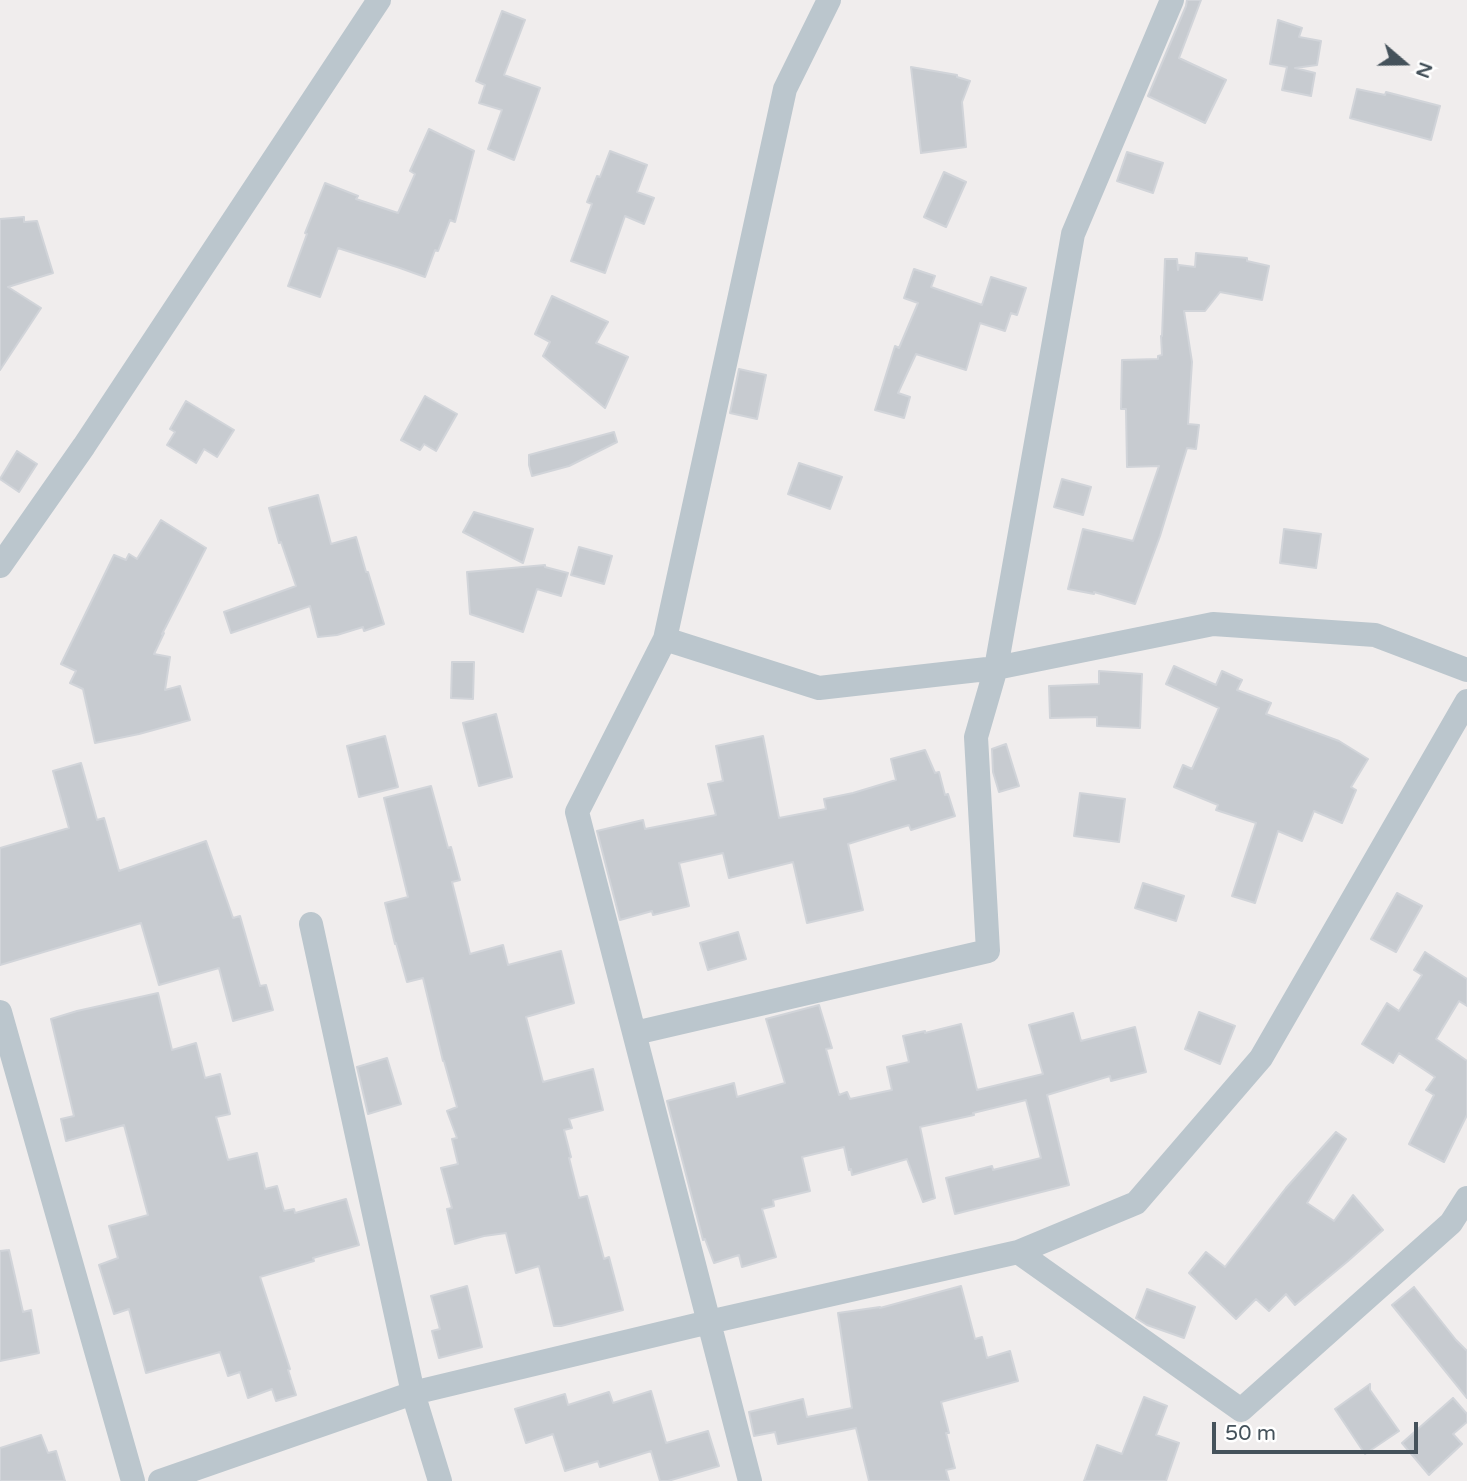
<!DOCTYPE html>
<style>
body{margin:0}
#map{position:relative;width:1467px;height:1481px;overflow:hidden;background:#f0eded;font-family:"Varela Round",sans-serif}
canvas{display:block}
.north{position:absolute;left:1369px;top:28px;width:70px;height:70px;-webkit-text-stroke:5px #fff;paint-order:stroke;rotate:110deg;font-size:19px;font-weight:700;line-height:28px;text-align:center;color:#45525b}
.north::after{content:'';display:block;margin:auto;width:24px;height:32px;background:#45525b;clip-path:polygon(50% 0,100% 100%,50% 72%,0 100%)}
.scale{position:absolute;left:1212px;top:1422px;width:206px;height:32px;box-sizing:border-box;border:4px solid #45525b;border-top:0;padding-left:9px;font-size:21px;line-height:24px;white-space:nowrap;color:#45525b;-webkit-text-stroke:5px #fff;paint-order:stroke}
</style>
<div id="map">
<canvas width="1467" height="1481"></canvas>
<div class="north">N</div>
<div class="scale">50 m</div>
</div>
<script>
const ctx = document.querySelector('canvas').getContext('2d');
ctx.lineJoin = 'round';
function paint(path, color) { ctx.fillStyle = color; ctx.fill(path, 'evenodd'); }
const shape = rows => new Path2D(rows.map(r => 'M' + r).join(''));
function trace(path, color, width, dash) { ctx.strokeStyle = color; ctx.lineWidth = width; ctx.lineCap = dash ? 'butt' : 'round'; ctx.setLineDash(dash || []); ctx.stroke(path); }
const building = shape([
 [1187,0,1201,0,1179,58,1226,80,1205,123,1148,96,1186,6,1187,0],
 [502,11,525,20,504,75,540,88,514,160,488,149,502,110,479,103,485,85,476,81,502,11],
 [1278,20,1302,28,1299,37,1321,41,1317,65,1295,68,1315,73,1311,96,1282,90,1287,67,1270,64,1278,20],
 [911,67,957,75,957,77,970,81,962,102,966,147,921,153,911,67],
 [1357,89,1385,95,1386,92,1440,106,1431,140,1350,118,1357,89],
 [429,129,474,151,455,222,450,220,438,251,435,250,425,277,400,268,338,248,320,297,288,286,307,234,305,233,325,183,358,196,356,199,398,213,415,174,410,171,429,129],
 [610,151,647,165,637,192,654,198,644,224,625,216,605,273,571,261,592,204,587,202,597,176,600,177,610,151],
 [1127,152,1163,163,1153,193,1117,181,1127,152],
 [944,172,966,182,946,227,924,217,944,172],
 [24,217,24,222,37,221,53,273,8,287,41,308,0,370,0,219,24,217],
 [1196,253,1247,258,1247,261,1269,266,1262,300,1220,292,1205,311,1184,311,1192,362,1188,424,1199,425,1196,449,1187,448,1160,536,1135,604,1094,592,1094,594,1068,589,1083,529,1133,541,1159,466,1127,467,1126,409,1121,409,1122,360,1158,359,1158,356,1162,355,1161,336,1162,336,1165,259,1177,259,1178,270,1179,265,1195,267,1196,253],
 [914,269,935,276,931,287,982,305,991,277,1026,288,1017,315,1011,313,1005,331,980,323,966,370,916,354,898,393,910,397,904,418,875,410,895,346,899,348,918,303,904,298,914,269],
 [552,296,608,322,596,343,628,357,605,408,543,356,550,342,535,334,552,296],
 [739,369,766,375,757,419,730,413,739,369],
 [425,396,457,414,436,451,424,444,420,450,401,440,425,396],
 [186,401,234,430,217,457,204,449,196,463,167,445,175,432,170,429,186,401],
 [614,432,617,442,569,466,532,476,529,465,529,455,614,432],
 [17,451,37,464,19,492,0,479,17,451],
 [799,463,842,477,830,509,788,494,799,463],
 [1062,479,1091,487,1083,515,1054,507,1062,479],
 [318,495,331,544,356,537,366,572,368,572,384,624,364,631,363,627,337,635,318,637,310,606,231,633,224,612,296,586,281,542,279,543,269,508,318,495],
 [474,512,533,529,523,563,463,532,474,512],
 [161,520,206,548,162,634,164,633,154,654,170,657,165,690,180,686,190,720,139,734,95,743,83,689,70,683,76,671,61,664,114,555,126,560,129,554,137,559,161,520],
 [1284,529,1321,534,1316,568,1280,563,1284,529],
 [579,547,612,556,604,584,571,575,579,547],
 [545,565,545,567,568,573,561,596,537,589,523,632,470,614,467,572,545,565],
 [452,662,474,662,473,699,451,698,452,662],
 [1174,666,1216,685,1222,671,1242,680,1237,690,1271,703,1266,714,1339,741,1368,759,1351,787,1356,790,1342,823,1314,811,1302,841,1278,831,1255,903,1232,896,1256,823,1216,810,1218,805,1174,787,1183,765,1192,769,1219,708,1166,684,1174,666],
 [1099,671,1142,674,1140,728,1097,726,1097,717,1050,718,1049,686,1099,684,1099,671],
 [496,714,512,777,479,786,463,723,496,714],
 [385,736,398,787,359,797,347,746,385,736],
 [763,736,779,818,826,809,824,799,853,793,896,780,891,759,925,750,935,773,939,772,945,795,948,794,955,816,911,830,909,825,848,844,863,910,807,923,793,862,729,878,723,853,679,863,689,906,653,915,652,911,620,920,597,831,643,820,645,829,716,815,708,784,723,781,716,746,763,736],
 [1006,744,1019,786,999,792,993,772,992,749,1006,744],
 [81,763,97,820,104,818,119,871,206,841,233,918,240,916,260,986,266,985,273,1010,233,1021,219,968,159,985,141,923,0,965,0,848,69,828,53,771,81,763],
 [431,786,448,848,451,847,460,880,452,882,470,954,503,945,508,965,561,951,574,1003,526,1017,543,1082,593,1069,603,1110,569,1119,572,1128,564,1130,571,1157,569,1158,579,1198,587,1196,604,1259,609,1257,623,1310,561,1326,554,1326,539,1266,516,1273,506,1233,484,1236,455,1244,447,1209,452,1208,441,1168,458,1164,452,1139,457,1138,447,1111,457,1107,444,1061,443,1061,423,978,407,982,396,943,395,944,385,903,408,897,384,798,431,786],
 [1080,793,1125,799,1119,842,1074,836,1080,793],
 [1143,883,1184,896,1176,921,1135,908,1143,883],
 [1397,893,1422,906,1396,952,1371,939,1397,893],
 [738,932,746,959,708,970,700,943,738,932],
 [1425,952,1467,979,1467,1006,1459,1001,1436,1039,1467,1061,1467,1115,1444,1162,1409,1144,1434,1095,1426,1090,1435,1077,1399,1053,1393,1063,1362,1044,1387,1003,1399,1011,1422,975,1414,970,1425,952],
 [158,993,172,1050,196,1043,205,1078,220,1074,230,1114,216,1117,228,1160,257,1153,265,1189,277,1186,284,1211,294,1209,295,1213,346,1199,359,1245,313,1258,314,1261,260,1277,290,1369,288,1370,296,1395,276,1401,272,1389,248,1398,240,1372,228,1376,220,1352,146,1373,129,1309,114,1314,99,1265,118,1258,109,1226,148,1215,124,1125,66,1141,61,1119,74,1116,51,1019,77,1011,158,993],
 [819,1005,832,1048,826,1049,839,1095,847,1092,850,1099,892,1090,887,1067,909,1062,903,1036,925,1031,925,1033,961,1024,977,1090,1043,1074,1029,1025,1073,1013,1081,1041,1135,1027,1146,1072,1111,1081,1110,1076,1047,1095,1069,1185,955,1214,946,1178,992,1166,993,1170,1041,1158,1026,1100,973,1113,974,1115,920,1127,935,1198,923,1202,907,1159,852,1175,851,1169,849,1170,844,1147,802,1157,810,1191,773,1200,774,1206,762,1209,776,1257,742,1267,739,1255,714,1263,705,1239,703,1240,667,1101,734,1083,737,1097,785,1083,766,1019,819,1005],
 [1199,1012,1235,1026,1220,1064,1185,1049,1199,1012],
 [387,1058,401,1104,368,1114,357,1067,387,1058],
 [1336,1132,1346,1139,1307,1203,1334,1221,1353,1195,1383,1230,1348,1261,1295,1305,1286,1294,1269,1311,1256,1299,1236,1319,1189,1273,1206,1252,1225,1267,1286,1188,1336,1132],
 [9,1250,23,1312,31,1310,39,1353,0,1361,0,1251,9,1250],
 [467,1286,482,1347,439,1358,432,1331,440,1329,431,1296,467,1286],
 [961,1286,975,1339,982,1337,987,1358,1010,1351,1018,1381,941,1402,949,1433,946,1433,955,1468,946,1470,949,1481,869,1481,856,1428,778,1444,775,1432,754,1436,749,1412,803,1399,807,1417,852,1408,838,1313,880,1307,880,1308,961,1286],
 [1414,1287,1456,1340,1467,1351,1467,1398,1392,1305,1414,1287],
 [1147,1289,1195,1307,1184,1338,1147,1325,1136,1318,1147,1289],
 [1370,1384,1370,1390,1399,1431,1365,1454,1335,1409,1370,1384],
 [651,1391,666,1443,708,1431,719,1466,668,1481,660,1481,651,1451,600,1467,598,1461,565,1471,553,1434,526,1443,515,1409,565,1394,568,1405,609,1392,613,1403,651,1391],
 [1144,1397,1167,1406,1156,1435,1179,1443,1166,1481,1084,1481,1097,1445,1122,1454,1144,1397],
 [1453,1398,1467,1414,1467,1422,1453,1434,1462,1444,1429,1475,1402,1443,1453,1398],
 [41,1435,48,1453,56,1451,65,1481,0,1481,0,1448,41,1435]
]);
const street = shape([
 [0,566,84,446,379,0],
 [665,639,819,688,996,668,1213,624,1375,635,1467,670],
 [311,924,413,1393,440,1481],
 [0,1012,133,1481],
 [635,1033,988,951,976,737,996,668,1073,234,1172,0],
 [1018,1252,1241,1410,1451,1223,1467,1198],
 [160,1481,413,1393,709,1322,1018,1252,1136,1203,1261,1058,1467,701],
 [750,1481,577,812,665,639,785,89,829,0]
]);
paint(building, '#c7cbd0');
trace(building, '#d1d4d9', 2);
trace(street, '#bbc6cd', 24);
</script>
